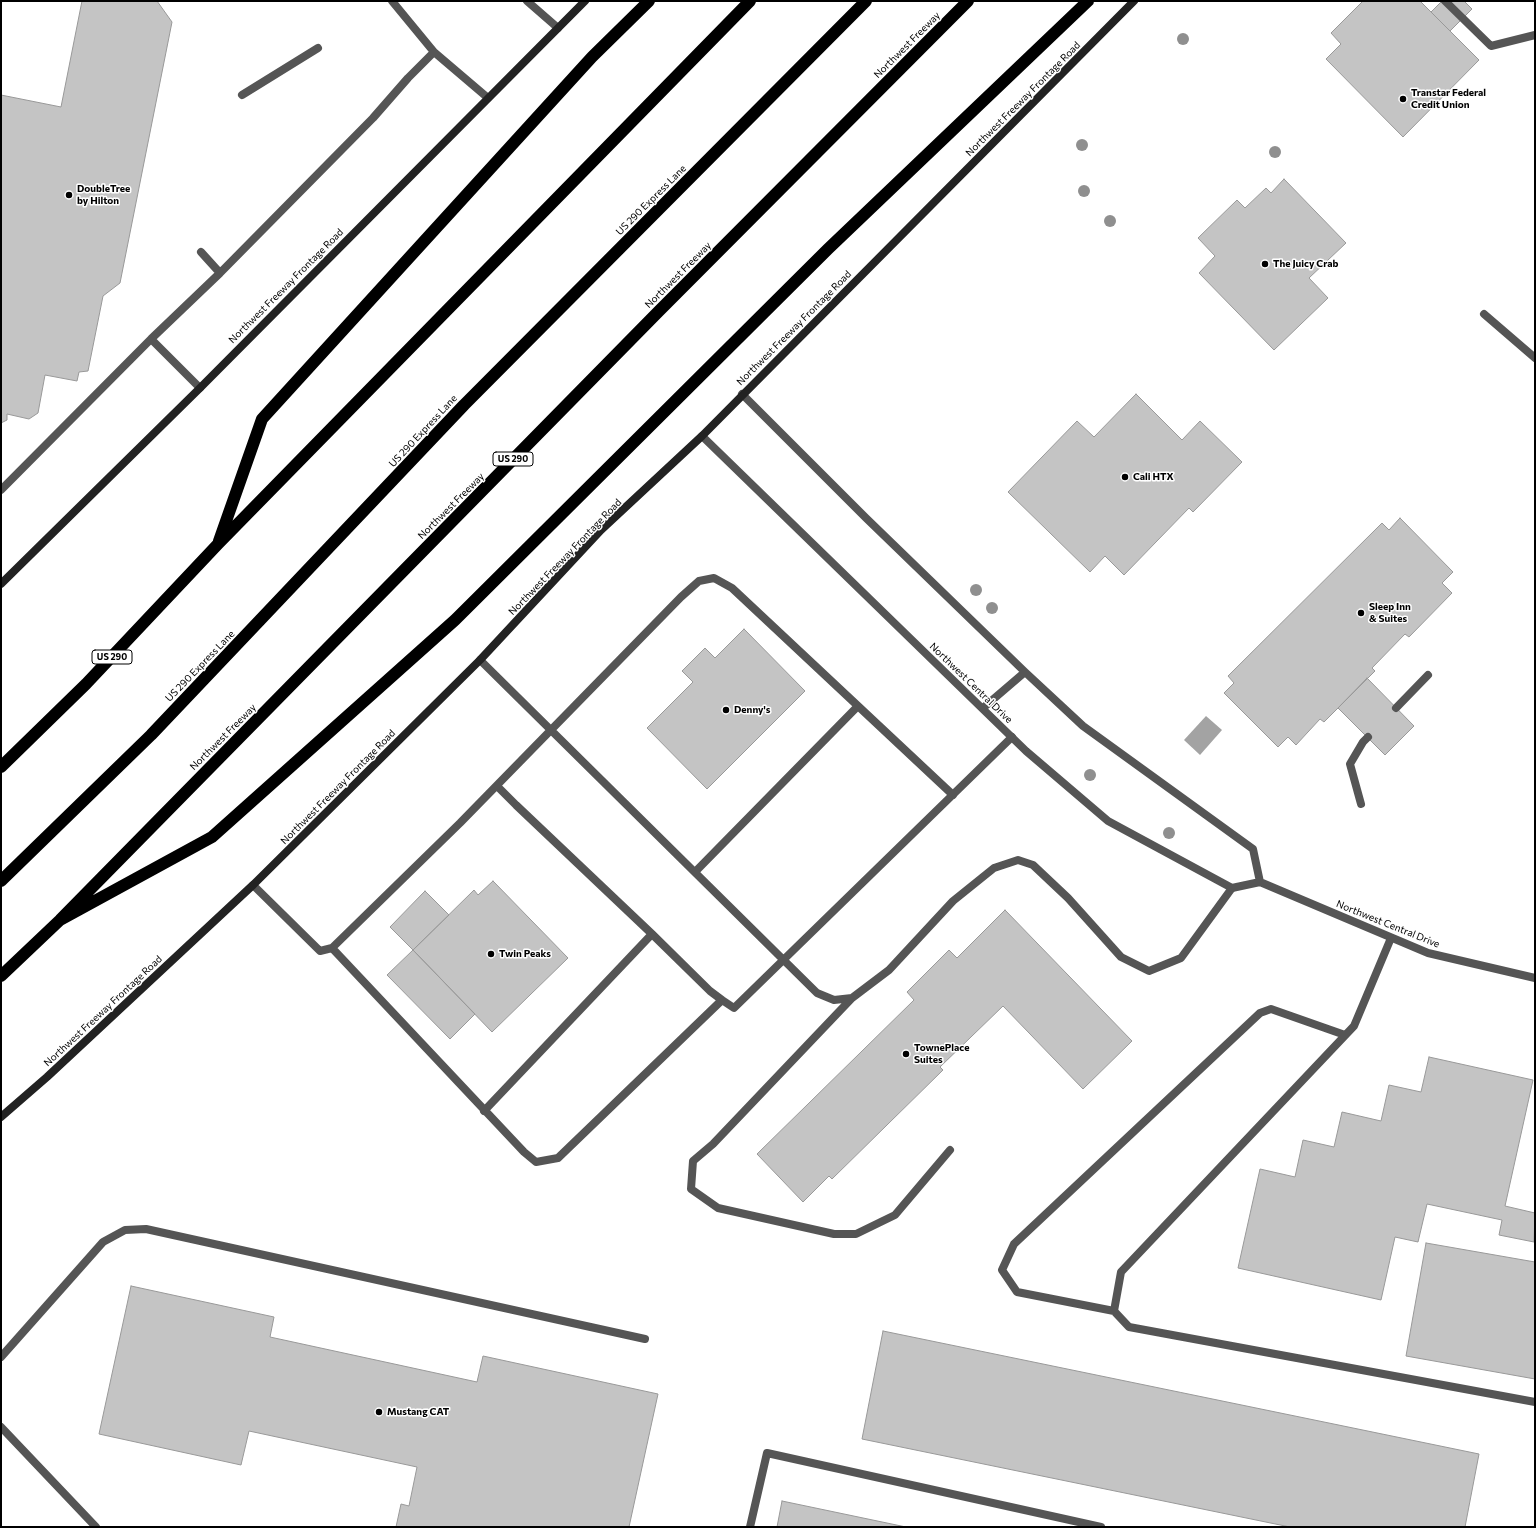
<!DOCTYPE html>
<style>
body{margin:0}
#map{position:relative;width:1536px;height:1528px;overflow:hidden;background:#fff;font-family:Commissioner,sans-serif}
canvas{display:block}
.frame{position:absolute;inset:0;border:2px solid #000;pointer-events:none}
</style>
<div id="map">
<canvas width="1536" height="1528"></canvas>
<div class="frame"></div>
</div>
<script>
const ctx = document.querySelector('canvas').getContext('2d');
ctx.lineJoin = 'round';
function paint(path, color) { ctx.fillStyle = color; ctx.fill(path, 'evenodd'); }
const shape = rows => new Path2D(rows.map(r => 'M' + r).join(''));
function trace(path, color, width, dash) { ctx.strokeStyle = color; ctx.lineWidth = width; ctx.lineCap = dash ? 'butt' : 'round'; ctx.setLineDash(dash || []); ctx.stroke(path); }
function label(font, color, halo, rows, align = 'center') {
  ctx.font = font + ' Commissioner,sans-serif'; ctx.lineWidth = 3; ctx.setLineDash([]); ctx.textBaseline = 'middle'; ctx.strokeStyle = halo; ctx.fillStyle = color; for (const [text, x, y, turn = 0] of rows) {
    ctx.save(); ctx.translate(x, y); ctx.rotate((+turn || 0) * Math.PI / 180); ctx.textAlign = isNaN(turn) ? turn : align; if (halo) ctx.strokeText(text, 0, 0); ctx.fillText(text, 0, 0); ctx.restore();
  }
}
const water = shape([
 [1206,716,1222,730,1200,755,1184,740]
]);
const building = shape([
 [82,1,157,1,172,22,120,283,103,296,88,371,79,372,77,381,45,375,38,413,29,419,7,414,7,420,1,423,1,95,61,107,82,1],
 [1363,1,1420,1,1479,60,1403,137,1326,59,1341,44,1331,33,1363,1],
 [1442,1,1464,1,1472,9,1450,31,1431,12,1442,1],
 [1284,179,1346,243,1309,278,1328,298,1274,350,1199,273,1215,256,1198,238,1237,200,1245,208,1266,188,1271,193,1284,179],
 [1136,394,1182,440,1200,421,1242,462,1193,512,1189,508,1124,575,1105,556,1090,572,1008,492,1077,421,1094,437,1136,394],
 [1400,518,1453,572,1442,583,1452,593,1409,637,1405,634,1372,668,1375,671,1324,722,1320,719,1296,745,1288,737,1278,747,1224,693,1234,683,1228,676,1382,523,1389,530,1400,518],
 [744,629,805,691,707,789,647,728,693,682,682,671,705,648,715,658,744,629],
 [1367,678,1414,726,1385,755,1338,708,1367,678],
 [493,881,568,958,492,1032,413,950,474,890,478,895,493,881],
 [425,891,449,915,413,950,390,927,425,891],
 [1005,910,1132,1041,1083,1089,1003,1006,940,1067,943,1070,832,1179,829,1176,803,1202,757,1154,914,1000,907,992,949,950,957,958,1005,910],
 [413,950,475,1014,450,1039,387,975,413,950],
 [1429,1057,1533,1080,1505,1206,1535,1213,1534,1242,1499,1235,1502,1220,1427,1204,1418,1242,1395,1237,1381,1300,1238,1268,1260,1169,1295,1177,1303,1140,1334,1147,1342,1112,1381,1121,1389,1085,1421,1092,1429,1057],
 [1426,1243,1535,1262,1535,1379,1406,1356,1426,1243],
 [131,1286,274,1317,270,1337,477,1382,483,1356,658,1394,629,1527,396,1527,401,1504,409,1506,417,1467,249,1431,241,1465,99,1434,131,1286],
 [883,1331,1479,1454,1465,1527,1290,1527,862,1439,883,1331],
 [782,1501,906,1527,777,1527,782,1501]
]);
const lane = shape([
 [392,1,434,52,488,98],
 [527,1,558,28],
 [1445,1,1491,46,1535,35],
 [242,95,318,48],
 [201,252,220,273],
 [1484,314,1535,358],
 [151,339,200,388],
 [1,490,151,339,220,273,373,118,408,78,434,52],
 [480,660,817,993,834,1000,852,998],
 [1396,708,1428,675],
 [497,786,516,805,652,934,710,991,722,1000],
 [1361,804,1350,764,1363,742,1368,737],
 [695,872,857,707],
 [253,885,320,951,332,948,460,823,681,597,699,581,714,578,732,588,953,795],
 [1391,938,1354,1026,1121,1272,1114,1311,1129,1327,1535,1402],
 [332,948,524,1152,536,1162,558,1158,722,1000,734,1008,1012,737],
 [484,1111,652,934],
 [950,1150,895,1215,856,1234,834,1234,718,1208,691,1189,693,1161,713,1144,852,998,889,970,953,901,994,868,1018,860,1033,865,1068,898,1121,957,1149,971,1181,958,1232,888],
 [1114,1311,1017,1292,1002,1270,1014,1244,1260,1013,1271,1009,1345,1035],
 [1,1357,103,1242,125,1230,146,1229,645,1339],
 [1,1427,96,1527],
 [750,1527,767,1453,1101,1527]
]);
const street = shape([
 [742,394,866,518,1025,672,1083,726,1253,849,1260,882],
 [702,436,1026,751,1108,821,1232,888,1260,882,1428,953,1535,978],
 [983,708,1025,672]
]);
const secondary = shape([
 [1,584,200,388,585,1],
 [1,1117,47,1077,253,885,480,660,601,530,702,436,1134,1]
]);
const highway = shape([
 [219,541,262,419,592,57,649,1],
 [1,767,86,684,218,544,750,1],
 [1,881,151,735,464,405,866,1],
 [60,920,212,837,455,620,828,249,1088,1],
 [1,976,60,920,658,312,968,1]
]);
const trees = [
 [1183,39],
 [1082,145],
 [1275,152],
 [1084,191],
 [1110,221],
 [976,590],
 [992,608],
 [1090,775],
 [1169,833]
];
const markers = [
 [1403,99,4,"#000"],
 [69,195,4,"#000"],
 [1265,264,4,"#000"],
 [1125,477,4,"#000"],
 [1361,613,4,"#000"],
 [726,710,4,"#000"],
 [491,954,4,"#000"],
 [906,1054,4,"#000"],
 [379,1412,4,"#000"]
];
const shields = [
 [513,459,40],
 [112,657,40]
];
const shieldNames = [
 ["US 290",513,459],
 ["US 290",112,657]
];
const streetNames = [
 ["Northwest Freeway",907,45,-45],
 ["Northwest Freeway Frontage Road",1023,99,-45],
 ["US 290 Express Lane",651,200,-45],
 ["Northwest Freeway",678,275,-45],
 ["Northwest Freeway Frontage Road",286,286,-45],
 ["Northwest Freeway Frontage Road",794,328,-45],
 ["US 290 Express Lane",423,431,-47],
 ["Northwest Freeway",451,506,-45],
 ["Northwest Freeway Frontage Road",565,557,-46],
 ["US 290 Express Lane",200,666,-46],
 ["Northwest Central Drive",971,683,44],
 ["Northwest Freeway",223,737,-45],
 ["Northwest Freeway Frontage Road",338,787,-45],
 ["Northwest Central Drive",1388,924,22],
 ["Northwest Freeway Frontage Road",103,1011,-43]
];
const poiNames = [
 ["Transtar Federal",1411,93],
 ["Credit Union",1411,105],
 ["DoubleTree",77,189],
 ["by Hilton",77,201],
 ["The Juicy Crab",1273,264],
 ["Cali HTX",1133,477],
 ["Sleep Inn",1369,607],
 ["& Suites",1369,619],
 ["Denny's",734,710],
 ["Twin Peaks",499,954],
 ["TownePlace",914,1048],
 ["Suites",914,1060],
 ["Mustang CAT",387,1412]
];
paint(water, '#a3a3a3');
paint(building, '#c4c4c4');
trace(building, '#999', 1);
trace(lane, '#555', 8);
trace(street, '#555', 8);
trace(secondary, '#222', 8);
trace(highway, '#000', 12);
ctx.fillStyle = '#8f8f8f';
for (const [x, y] of trees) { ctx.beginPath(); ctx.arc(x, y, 6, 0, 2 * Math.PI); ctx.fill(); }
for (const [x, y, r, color] of markers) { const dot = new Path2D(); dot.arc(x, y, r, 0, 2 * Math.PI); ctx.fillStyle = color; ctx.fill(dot); trace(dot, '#fff', 1.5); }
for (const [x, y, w] of shields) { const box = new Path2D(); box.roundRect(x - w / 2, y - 7, w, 14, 3); ctx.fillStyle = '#fff'; ctx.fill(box); trace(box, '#000', 1); }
label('bold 9px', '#000', null, shieldNames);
label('10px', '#000', '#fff', streetNames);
label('bold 10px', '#000', '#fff', poiNames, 'left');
</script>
